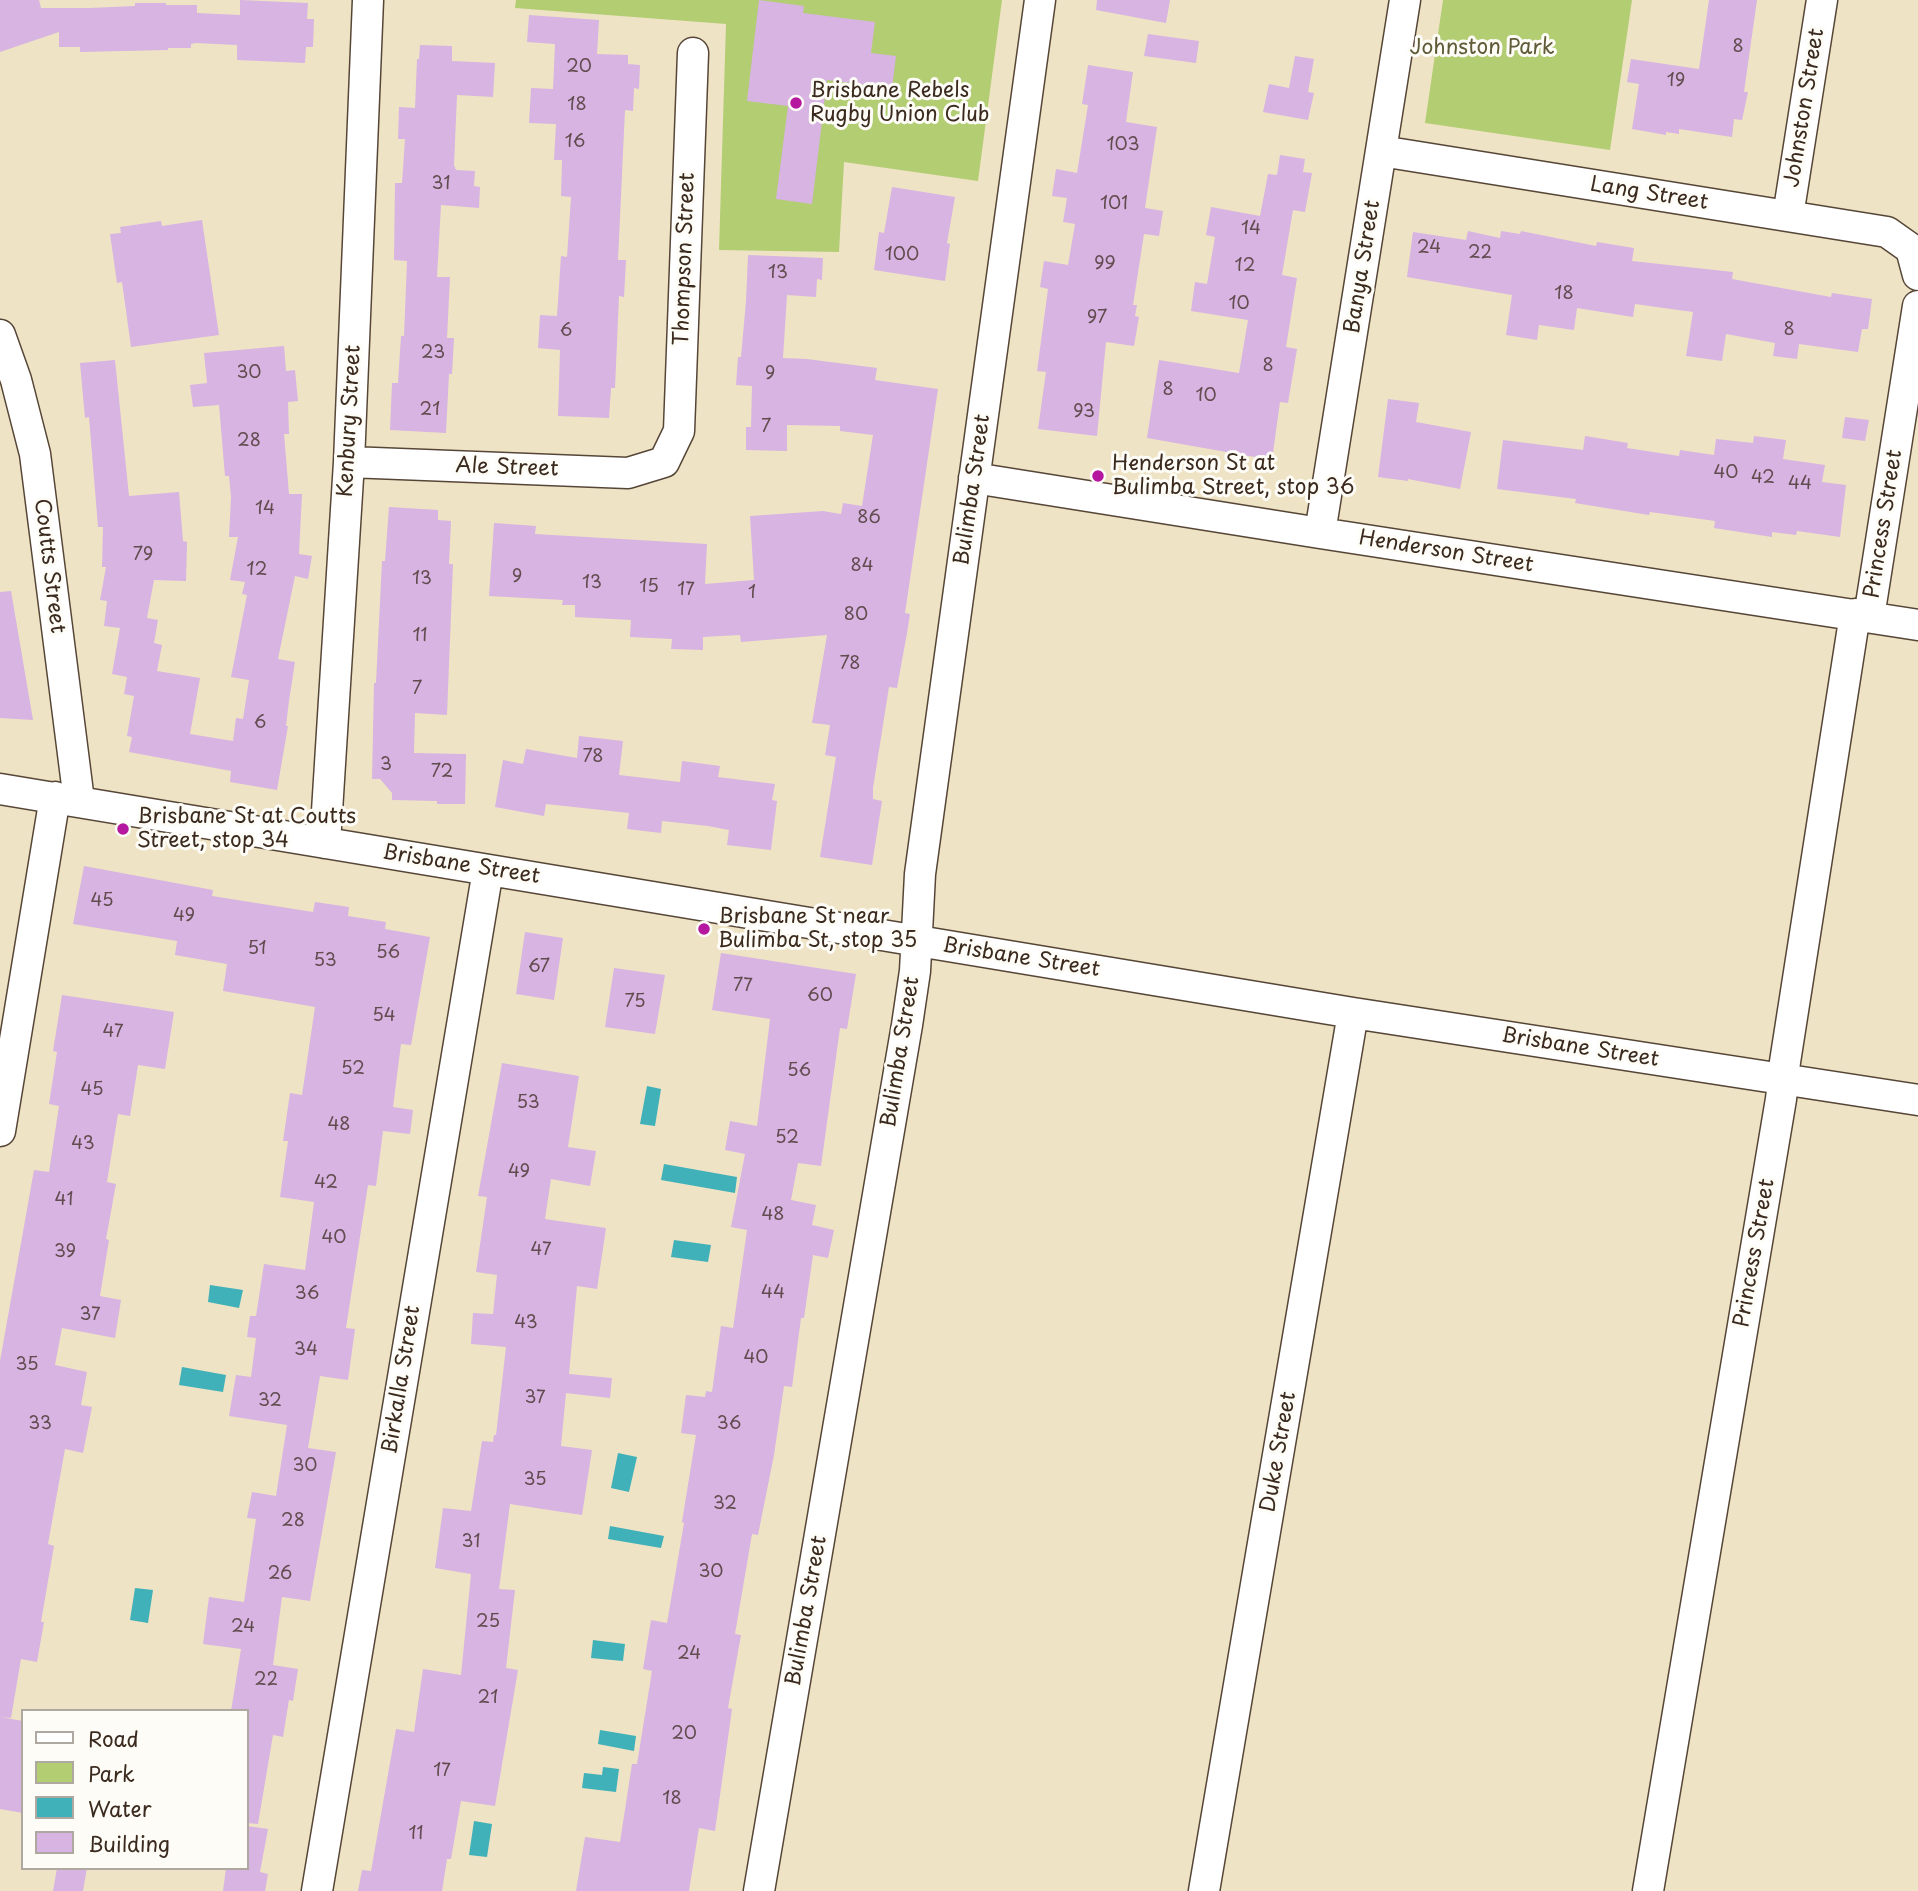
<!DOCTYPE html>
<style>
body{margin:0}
#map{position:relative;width:1918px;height:1891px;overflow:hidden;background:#efe3c5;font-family:"Playpen Sans",sans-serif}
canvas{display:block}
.legend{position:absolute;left:21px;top:1709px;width:228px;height:161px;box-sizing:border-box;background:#fdfcf7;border:2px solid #afa8a0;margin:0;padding:9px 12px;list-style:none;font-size:21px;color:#3b2a1e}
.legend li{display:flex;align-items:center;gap:14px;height:35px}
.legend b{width:35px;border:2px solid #afa8a0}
</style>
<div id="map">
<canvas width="1918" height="1891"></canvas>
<ul class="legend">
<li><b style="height:9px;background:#fff"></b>Road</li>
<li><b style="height:19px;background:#b3cd73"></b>Park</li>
<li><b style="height:19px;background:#40b1b9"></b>Water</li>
<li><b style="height:19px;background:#d7b4e2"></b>Building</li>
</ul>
</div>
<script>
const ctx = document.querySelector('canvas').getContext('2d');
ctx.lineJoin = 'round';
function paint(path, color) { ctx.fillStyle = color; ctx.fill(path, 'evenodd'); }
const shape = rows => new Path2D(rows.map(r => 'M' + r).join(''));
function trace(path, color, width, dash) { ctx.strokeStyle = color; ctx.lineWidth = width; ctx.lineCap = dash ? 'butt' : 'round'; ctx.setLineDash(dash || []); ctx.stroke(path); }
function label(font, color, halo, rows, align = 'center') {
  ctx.font = font + ' "Playpen Sans",sans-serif'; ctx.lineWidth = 6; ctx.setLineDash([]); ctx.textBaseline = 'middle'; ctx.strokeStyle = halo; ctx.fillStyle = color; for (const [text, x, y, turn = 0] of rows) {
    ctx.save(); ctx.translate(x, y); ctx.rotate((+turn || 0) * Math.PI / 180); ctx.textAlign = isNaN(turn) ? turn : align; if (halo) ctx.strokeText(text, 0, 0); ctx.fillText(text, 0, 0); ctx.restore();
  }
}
const green = shape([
 [516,0,1002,0,978,181,844,162,839,252,719,250,726,24,515,8],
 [1443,0,1632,0,1610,150,1425,123]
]);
const water = shape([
 [647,1086,661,1089,655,1126,640,1124],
 [664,1164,737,1177,735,1193,661,1180],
 [674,1240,711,1245,708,1262,671,1257],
 [210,1285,243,1290,239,1308,208,1302],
 [182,1367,226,1375,223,1392,179,1385],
 [618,1453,637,1457,629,1492,611,1488],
 [610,1526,664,1536,661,1548,608,1539],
 [135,1588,153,1590,148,1623,130,1620],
 [593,1640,625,1644,623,1661,591,1658],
 [600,1730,636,1736,634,1751,598,1744],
 [603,1767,619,1769,616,1792,582,1788,584,1773,602,1775],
 [474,1821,492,1824,487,1857,469,1855]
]);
const building = shape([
 [0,0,39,0,41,8,89,8,135,6,135,3,166,3,166,5,197,5,197,13,240,15,240,0,308,3,307,19,314,19,313,47,306,47,305,63,237,60,237,45,196,43,191,44,191,48,168,48,168,50,80,52,80,47,59,47,59,32,0,52],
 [759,0,804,6,803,13,875,22,871,53,896,56,892,88,827,80,812,204,776,199,788,106,747,101],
 [1097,0,1170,0,1166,23,1096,10],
 [1709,0,1757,0,1744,92,1748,92,1742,120,1734,119,1732,137,1679,129,1679,134,1666,132,1666,135,1632,129,1639,84,1627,82,1631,59,1699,69],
 [529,15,599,20,597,54,628,55,628,64,640,65,639,89,634,88,633,111,625,110,618,260,626,260,624,297,619,296,615,388,611,388,609,418,558,416,560,350,538,348,540,315,557,316,561,256,567,257,571,197,561,196,562,160,554,160,556,124,529,123,531,88,553,89,555,44,527,42],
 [1148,34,1199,41,1196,63,1144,56],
 [420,45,452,46,452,61,495,63,493,97,457,95,454,165,456,170,475,171,474,186,480,187,479,208,441,205,437,277,450,277,447,338,454,338,452,374,449,374,446,433,390,430,392,383,398,383,401,336,404,336,407,261,394,260,395,183,402,183,405,139,398,139,399,107,415,108,417,59,419,59],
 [1295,56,1314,59,1308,92,1314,93,1308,120,1263,112,1269,84,1289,88],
 [1088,65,1133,72,1126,122,1157,127,1145,208,1163,211,1159,236,1144,234,1133,305,1137,305,1135,316,1139,317,1134,346,1106,342,1097,436,1038,429,1046,372,1037,371,1048,289,1040,287,1044,261,1068,265,1075,224,1063,222,1067,198,1052,196,1056,169,1077,173,1088,105,1082,104],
 [1280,155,1305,159,1303,172,1312,173,1305,212,1293,210,1282,275,1297,278,1286,347,1297,349,1288,403,1280,402,1272,460,1147,438,1159,360,1239,373,1248,320,1191,311,1195,282,1207,284,1215,237,1206,235,1211,207,1260,216,1268,174,1277,175],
 [892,187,955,197,947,243,950,244,945,281,874,270,879,232,884,233],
 [202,220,219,335,131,347,122,282,117,283,110,234,121,233,120,227,161,221,162,226],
 [1468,231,1500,238,1501,231,1520,234,1521,231,1596,246,1597,242,1634,248,1632,261,1733,272,1732,279,1831,297,1832,293,1872,299,1868,329,1862,329,1858,352,1799,344,1797,359,1773,356,1775,343,1726,334,1722,361,1686,356,1693,312,1635,304,1633,317,1577,308,1574,330,1539,325,1537,340,1506,335,1512,295,1407,277,1413,232,1466,240],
 [748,255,823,258,822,280,817,279,816,297,787,295,783,358,807,359,877,368,875,380,938,389,905,613,910,614,907,633,897,688,889,687,873,788,873,799,882,801,872,865,820,857,836,757,825,755,830,725,812,723,827,635,741,642,740,635,703,637,703,650,671,649,672,639,630,637,631,620,575,617,575,605,562,605,563,600,489,596,494,523,536,526,535,534,707,544,705,584,754,580,750,516,823,511,841,514,843,503,862,506,873,435,840,431,840,426,787,425,787,451,746,450,746,427,751,427,752,386,736,385,738,357,741,357,746,301],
 [284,346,286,371,295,370,298,401,288,402,289,434,284,434,289,494,302,494,299,554,312,556,308,579,295,576,278,659,295,662,289,701,286,726,288,726,277,790,230,782,231,771,129,752,132,737,127,736,134,696,124,694,127,677,112,674,120,628,104,626,107,601,100,600,106,567,102,567,103,527,98,527,89,417,85,418,80,363,115,360,129,496,179,492,183,541,187,542,186,581,154,580,147,618,158,620,154,643,162,645,157,671,200,678,190,734,233,741,236,718,243,719,249,680,231,677,247,595,242,594,245,582,230,580,238,537,229,537,231,497,229,476,225,476,219,405,193,407,190,385,207,383,204,353],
 [1388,399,1419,403,1416,422,1471,432,1460,489,1408,479,1408,481,1378,477],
 [1845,417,1869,420,1865,441,1842,438],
 [1585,436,1628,443,1627,448,1679,456,1680,450,1714,455,1716,439,1753,443,1754,436,1786,440,1783,459,1825,465,1822,482,1846,485,1840,537,1797,531,1796,535,1772,532,1772,537,1714,528,1715,521,1650,512,1649,515,1575,503,1576,499,1497,489,1503,440,1583,450],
 [389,507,438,510,438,520,451,521,449,564,453,564,447,715,415,713,414,753,466,754,465,804,437,804,437,801,392,800,392,793,380,779,372,779,374,683,376,683,382,561,385,561],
 [11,591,33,720,0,718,0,592],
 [579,736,623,741,619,775,680,782,682,761,720,766,718,777,775,784,772,800,777,801,771,850,727,845,729,830,708,826,662,821,661,833,627,829,629,813,546,804,544,816,495,807,503,760,523,764,526,749,577,758],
 [84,866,213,890,212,896,313,912,315,902,349,907,348,916,386,922,385,929,430,937,411,1045,401,1044,393,1107,413,1110,410,1134,383,1131,376,1186,368,1185,346,1328,355,1329,348,1380,320,1376,308,1448,336,1452,310,1601,282,1597,273,1665,298,1669,293,1701,289,1700,283,1737,273,1735,258,1824,247,1823,247,1711,231,1711,241,1649,203,1644,209,1597,244,1602,256,1519,247,1518,252,1492,276,1496,287,1425,229,1416,236,1375,251,1377,256,1338,247,1337,250,1316,256,1316,264,1264,305,1270,314,1202,280,1197,288,1141,283,1141,290,1093,302,1095,315,1007,223,991,227,964,175,955,177,941,73,924],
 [525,932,563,938,554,1000,516,994],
 [721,953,856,974,847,1029,840,1028,821,1166,798,1163,791,1200,816,1205,812,1225,834,1230,828,1258,813,1255,804,1318,801,1318,792,1387,784,1386,774,1455,758,1535,752,1534,735,1634,741,1635,728,1708,732,1709,715,1831,699,1828,689,1891,576,1891,585,1837,620,1842,632,1764,637,1764,652,1671,643,1669,651,1620,667,1623,684,1523,682,1522,696,1435,681,1433,686,1395,705,1397,706,1391,712,1392,721,1326,733,1328,747,1230,731,1227,745,1154,725,1150,730,1121,757,1126,770,1019,712,1010],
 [614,968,665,975,655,1034,605,1027],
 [62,995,174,1012,165,1069,138,1065,130,1116,118,1114,107,1182,116,1184,106,1239,109,1240,100,1296,121,1300,115,1338,62,1328,55,1365,87,1372,81,1405,92,1407,83,1453,65,1449,48,1544,54,1546,41,1622,44,1622,37,1662,21,1659,11,1718,0,1717,0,1361,34,1170,49,1172,59,1106,49,1104,57,1052,53,1051],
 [502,1063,579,1076,568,1147,596,1151,590,1186,551,1179,545,1219,606,1228,597,1289,577,1286,569,1374,612,1378,610,1398,566,1393,561,1446,592,1450,582,1515,510,1504,499,1589,515,1590,506,1668,518,1670,495,1806,461,1801,451,1859,447,1859,442,1891,358,1891,362,1870,371,1871,396,1729,414,1732,423,1669,461,1675,471,1574,435,1568,443,1508,471,1511,482,1441,493,1442,494,1435,496,1435,506,1347,471,1344,473,1313,493,1314,497,1275,476,1272,487,1197,478,1196],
 [0,1717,23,1721,23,1813,0,1809],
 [247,1826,268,1829,260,1872,268,1874,265,1891,223,1891,226,1868,247,1868],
 [57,1868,87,1868,83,1891,53,1891]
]);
const minor = shape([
 [1381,151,1887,232,1911,249,1918,275],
 [1788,216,1822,0],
 [0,335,16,380,35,454,79,801],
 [349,462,628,473,664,462,679,431,693,53],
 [974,478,1320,533,1918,625],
 [1320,533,1405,0],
 [1869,617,1918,306],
 [0,789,1353,1013,1918,1100],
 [325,843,349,462,368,0],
 [0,1131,55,797],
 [317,1891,488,870],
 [759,1891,907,1025,915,971,920,874,1040,0],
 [1204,1891,1353,1013],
 [1648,1891,1781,1099,1785,1062,1855,614]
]);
const markers = [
 [796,103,7,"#b5179e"],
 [1098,476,7,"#b5179e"],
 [123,829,7,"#b5179e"],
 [704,929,7,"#b5179e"]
];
const numberNames = [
 ["8",1738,47],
 ["20",579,67],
 ["19",1676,81],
 ["18",577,105],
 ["16",575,142],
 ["103",1123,145],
 ["31",441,184],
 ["101",1114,204],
 ["14",1251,229],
 ["24",1429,248],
 ["22",1480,253],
 ["100",902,255],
 ["99",1105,264],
 ["12",1245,266],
 ["13",778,273],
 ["18",1564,294],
 ["10",1239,304],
 ["97",1097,318],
 ["8",1789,330],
 ["6",566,331],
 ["23",433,353],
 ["8",1268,366],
 ["30",249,373],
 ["9",770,374],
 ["8",1168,390],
 ["10",1206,396],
 ["21",430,410],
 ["93",1084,412],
 ["7",766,427],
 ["28",249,441],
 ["40",1726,473],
 ["42",1763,478],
 ["44",1800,484],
 ["14",265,509],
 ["86",869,518],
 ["79",143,555],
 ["84",862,566],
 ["12",257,570],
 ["9",517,577],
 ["13",422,579],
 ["13",592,583],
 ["15",649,587],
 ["17",686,590],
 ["1",752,593],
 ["80",856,615],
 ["11",420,636],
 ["78",850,664],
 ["7",417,689],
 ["6",260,723],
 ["78",593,757],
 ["3",386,765],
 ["72",442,772],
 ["45",102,901],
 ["49",184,916],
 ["51",257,949],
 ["56",388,953],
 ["53",325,961],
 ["67",539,967],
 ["77",743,986],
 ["60",820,996],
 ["75",635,1002],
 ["54",384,1016],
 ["47",113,1032],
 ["52",353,1069],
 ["56",799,1071],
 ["45",92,1090],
 ["53",528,1103],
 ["48",339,1125],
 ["52",787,1138],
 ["43",83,1144],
 ["49",519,1172],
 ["42",326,1183],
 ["41",64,1200],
 ["48",773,1215],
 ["40",334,1238],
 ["47",541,1250],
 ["39",65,1252],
 ["44",773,1293],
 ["36",307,1294],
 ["37",90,1315],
 ["43",526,1323],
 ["34",306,1350],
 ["40",756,1358],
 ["35",27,1365],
 ["37",535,1398],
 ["32",270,1401],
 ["33",40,1424],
 ["36",729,1424],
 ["30",305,1466],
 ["35",535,1480],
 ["32",725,1504],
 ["28",293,1521],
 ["31",471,1542],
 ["30",711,1572],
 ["26",280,1574],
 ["25",488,1622],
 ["24",243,1627],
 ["24",689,1654],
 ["22",266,1680],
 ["21",488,1698],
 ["20",684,1734],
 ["17",442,1771],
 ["18",672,1799],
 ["11",416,1834]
];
const parkNames = [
 ["Johnston Park",1482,48]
];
const poiNames = [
 ["Brisbane Rebels",810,91],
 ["Rugby Union Club",810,115],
 ["Henderson St at",1112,464],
 ["Bulimba Street, stop 36",1112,488],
 ["Brisbane St at Coutts",137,817],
 ["Street, stop 34",137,841],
 ["Brisbane St near",718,917],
 ["Bulimba St, stop 35",718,941]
];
const streetNames = [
 ["Johnston Street",1805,108,-81],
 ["Lang Street",1649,194,9],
 ["Thompson Street",685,259,-88],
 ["Banya Street",1363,267,-81],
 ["Kenbury Street",350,421,-87],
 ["Ale Street",507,468,2],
 ["Bulimba Street",973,490,-82],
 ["Princess Street",1884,524,-81],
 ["Henderson Street",1446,552,9],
 ["Coutts Street",49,566,83],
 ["Brisbane Street",461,865,9],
 ["Brisbane Street",1021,958,9],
 ["Brisbane Street",1580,1048,9],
 ["Bulimba Street",901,1052,-81],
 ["Princess Street",1755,1253,-80],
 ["Birkalla Street",402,1380,-81],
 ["Duke Street",1279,1452,-80],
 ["Bulimba Street",807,1611,-80]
];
paint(green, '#b3cd73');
paint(water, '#40b1b9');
paint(building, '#d7b4e2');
trace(minor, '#564637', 33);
trace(minor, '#fff', 30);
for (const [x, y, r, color] of markers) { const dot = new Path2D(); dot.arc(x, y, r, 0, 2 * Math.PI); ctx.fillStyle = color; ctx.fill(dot); trace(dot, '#fdfcf7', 2.5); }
label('18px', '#624c4f', null, numberNames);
label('21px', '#5f5b38', '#fdfcf7', parkNames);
label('21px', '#3b2a1e', '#fdfcf7', poiNames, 'left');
label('21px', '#3b2a1e', '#fdfcf7', streetNames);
</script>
